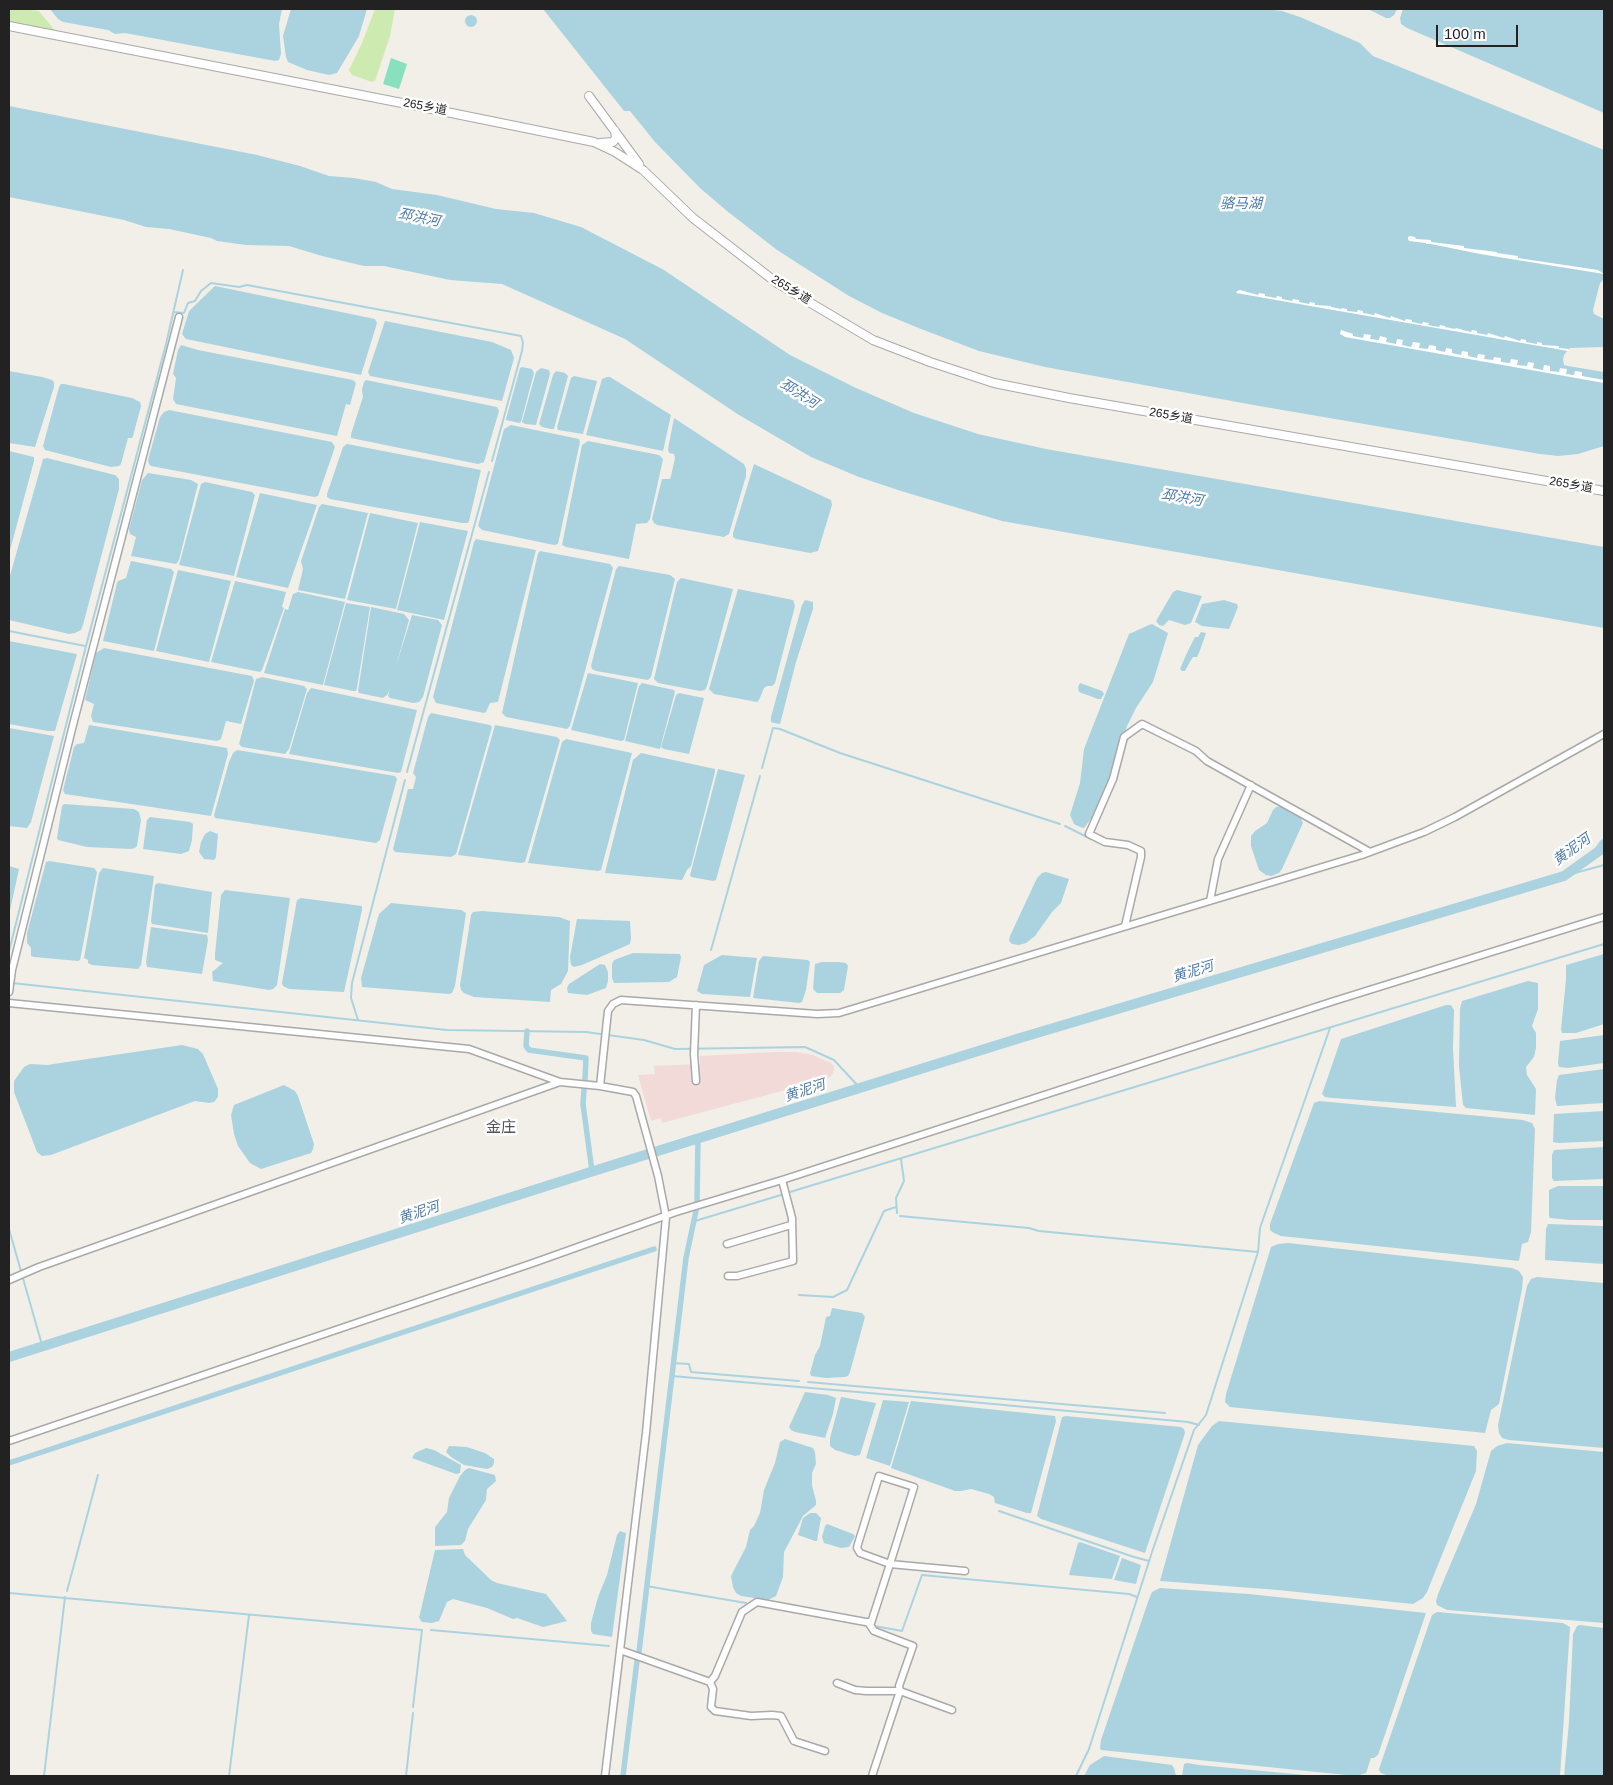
<!DOCTYPE html>
<meta charset="utf-8">
<style>
body{margin:0}
#map{position:relative;width:1613px;height:1785px;overflow:hidden;background:#f2efe9;font-family:Helvetica,sans-serif}
canvas{display:block}
.frame{position:absolute;inset:0;border:10px solid #222;pointer-events:none}
.scale{position:absolute;left:1436px;top:25px;width:82px;height:22px;box-sizing:border-box;border:2px solid #222;border-top:0;padding-left:6px;font-size:15px;line-height:18px;white-space:nowrap;color:#222;-webkit-text-stroke:4px #fff;paint-order:stroke}
</style>
<div id="map">
<canvas width="1613" height="1785"></canvas>
<div class="frame"></div>
<div class="scale">100 m</div>
</div>
<script>
const ctx = document.querySelector('canvas').getContext('2d');
ctx.lineJoin = 'round';
function paint(path, color) { ctx.fillStyle = color; ctx.fill(path, 'evenodd'); }
const shape = rows => new Path2D(rows.map(r => 'M' + r).join(''));
function trace(path, color, width, dash) { ctx.strokeStyle = color; ctx.lineWidth = width; ctx.lineCap = dash ? 'butt' : 'round'; ctx.setLineDash(dash || []); ctx.stroke(path); }
function label(font, color, halo, rows, align = 'center') {
  ctx.font = font + ' Helvetica,"Noto Sans SC",sans-serif'; ctx.lineWidth = 5; ctx.setLineDash([]); ctx.textBaseline = 'middle'; ctx.strokeStyle = halo; ctx.fillStyle = color; for (const [text, x, y, turn = 0] of rows) {
    ctx.save(); ctx.translate(x, y); ctx.rotate((+turn || 0) * Math.PI / 180); ctx.textAlign = isNaN(turn) ? turn : align; if (halo) ctx.strokeText(text, 0, 0); ctx.fillText(text, 0, 0); ctx.restore();
  }
}
const commercial = shape([
 [775,1052,796,1052,813,1055,831,1063,834,1066,834,1070,832,1075,827,1079,662,1123,661,1118,651,1121,638,1075,655,1074,654,1066,700,1064,700,1056]
]);
const grass = shape([
 [9,9,24,9,39,11,56,32,9,23],
 [375,9,395,9,390,36,375,81,372,82,352,75,349,70,362,43]
]);
const pitch = shape([
 [391,58,407,64,399,89,383,84]
]);
const water = shape([
 [50,9,282,9,279,24,281,54,279,60,275,61,125,33,115,34,108,30,63,22,58,19],
 [291,9,367,9,359,36,337,73,329,75,307,70,288,62,286,57,283,36],
 [543,9,1263,9,1282,11,1300,17,1360,43,1373,56,1604,150,1604,279,1600,283,1593,310,1594,314,1604,319,1604,347,1570,348,1564,355,1563,360,1564,365,1568,366,1604,372,1604,446,1578,454,1558,456,1540,454,1259,406,1045,367,979,351,921,329,882,313,849,296,777,250,727,211,700,188,655,142,630,111,624,111],
 [1368,9,1397,9,1394,15,1390,18,1386,18],
 [1403,9,1604,9,1604,113,1407,28,1401,24,1400,18],
 '465 21a6 6 0 1 1 12 0a6 6 0 1 1-12 0Z',
 [9,106,257,155,300,166,329,176,354,178,376,182,392,189,437,195,496,209,534,213,581,227,664,270,790,355,856,388,914,413,978,434,1046,449,1604,547,1604,628,1002,521,901,491,859,477,811,457,739,415,625,339,502,284,450,280,384,266,364,266,322,256,289,246,246,245,217,241,211,238,169,229,146,227,124,220,9,197],
 [215,286,375,319,377,323,361,375,186,339,182,334,189,311],
 [385,321,492,342,511,350,514,358,502,401,370,376,368,372],
 [181,345,198,350,353,380,356,383,350,405,346,404,337,436,176,404,173,399,176,378,173,374,178,350],
 [522,367,532,369,534,373,521,422,519,423,506,420,506,419,520,368],
 [541,368,549,370,550,374,536,425,525,424,522,422,536,372],
 [9,371,42,377,52,380,54,382,54,387,35,447,9,443],
 [556,371,565,373,568,376,554,429,551,429,542,427,539,424,553,375],
 [574,376,597,381,583,434,558,430,557,427,571,378],
 [607,377,610,377,671,415,663,451,586,435,602,379],
 [366,380,497,407,499,411,484,462,478,464,351,438,351,434,363,397,362,390,364,382],
 [61,384,64,384,132,398,140,402,141,406,133,436,132,438,128,438,121,464,119,466,111,467,45,450,43,446,59,387],
 [169,410,332,442,335,447,318,496,314,497,151,466,149,464,148,460,160,417,164,412],
 [674,418,744,464,746,469,746,476,729,534,724,537,657,525,654,523,652,519,662,479,670,479,671,476,675,458,674,454,669,453,668,449],
 [511,425,579,439,580,442,558,544,554,545,482,530,478,526,504,429],
 [588,441,659,455,663,459,650,519,647,523,636,524,629,559,566,547,562,545,582,445],
 [347,444,481,470,469,521,468,523,462,523,330,499,327,497,327,494,343,447],
 [9,451,34,457,34,461,9,554],
 [47,458,115,475,119,479,119,489,83,625,81,630,75,633,69,634,9,620,9,579,43,459],
 [754,464,831,500,832,505,818,551,810,553,736,539,733,537,733,533],
 [148,473,191,480,198,484,179,560,176,564,131,556,136,537,130,534,129,529,142,480],
 [205,482,252,492,255,495,234,576,179,565,201,484],
 [260,493,317,505,288,588,236,577],
 [322,504,368,513,345,599,298,590,303,569,301,561,319,507],
 [370,513,418,523,396,609,347,600],
 [420,522,468,531,444,620,397,610],
 [476,539,536,550,498,702,490,703,486,712,484,713,436,703,433,697,474,542],
 [540,551,610,564,613,568,570,726,567,729,506,717,502,713,538,553],
 [131,561,171,569,174,572,154,651,103,641,117,583,118,581,126,578],
 [619,566,670,575,675,579,651,677,648,680,596,671,592,669,591,666,616,569],
 [178,570,231,581,209,662,156,651],
 [681,578,733,589,707,686,705,690,700,691,658,683,654,679,677,582],
 [235,581,286,592,282,607,284,608,262,670,260,672,211,662],
 [738,589,793,600,795,606,775,683,772,686,767,686,764,688,759,700,757,702,714,694,709,689],
 [1177,590,1202,596,1191,623,1185,625,1169,620,1163,626,1159,625,1156,621,1173,592],
 [298,592,345,602,323,685,264,673,285,609,288,610,293,594],
 [805,600,813,602,813,609,796,662,780,724,774,723,771,722,771,717,802,605],
 [1224,600,1237,604,1238,607,1229,629,1202,626,1195,622,1202,604],
 [346,603,370,607,357,688,356,691,353,691,324,685],
 [371,607,404,614,409,620,396,666,412,615,438,620,442,625,423,697,419,702,413,703,390,698,388,696,390,689,387,695,383,698,359,693,358,691],
 [1152,624,1168,633,1153,682,1136,708,1127,726,1111,778,1097,811,1084,828,1080,827,1074,824,1070,815,1080,783,1084,749,1129,634,1149,625],
 [1201,632,1206,633,1199,653,1197,657,1193,657,1191,660,1185,671,1182,671,1180,669,1186,655,1195,637,1198,637],
 [9,641,77,654,55,731,48,731,9,724],
 [104,648,252,676,254,681,241,724,226,721,221,739,217,741,93,722,91,716,94,704,85,700,96,653],
 [588,673,638,683,624,740,621,741,571,730],
 [262,677,304,686,307,689,289,749,285,754,242,747,239,744,256,679],
 [642,683,674,690,675,692,660,749,625,741,639,686],
 [1080,683,1102,691,1104,694,1101,699,1098,699,1079,692,1078,687],
 [311,688,417,710,401,772,398,773,289,754,307,693],
 [679,693,704,698,689,754,664,749,661,747,676,695],
 [431,713,490,725,492,727,457,851,456,854,451,857,395,852,393,849,408,789,413,789,416,777,413,773,428,717],
 [89,725,227,748,228,754,211,816,65,794,63,790,74,747,77,744,84,743],
 [495,725,557,737,560,740,525,862,521,863,458,855],
 [9,728,54,736,31,822,27,828,9,826],
 [566,739,632,753,601,870,598,871,528,863,562,742],
 [237,750,395,776,397,779,380,840,376,843,215,818,214,815,229,762,233,753],
 [641,753,715,769,715,772,691,866,687,870,682,880,605,873,633,760],
 [718,769,745,775,716,880,713,881,691,877,690,875],
 [64,804,134,809,139,812,141,820,137,846,135,848,131,849,87,847,58,840,57,838,62,806],
 [1281,806,1300,816,1303,823,1282,869,1279,873,1271,876,1266,875,1259,870,1251,846,1251,836,1255,831,1267,823,1273,810,1276,807],
 [150,817,190,822,193,824,192,840,189,851,181,854,143,849,147,820],
 [210,831,218,834,216,857,214,860,204,859,199,852,201,842,205,834],
 [49,861,94,868,97,872,82,950,80,960,78,961,34,957,31,956,31,948,27,943,27,933,46,862],
 [9,866,19,869,9,915],
 [103,868,154,876,141,965,138,969,92,965,88,963,88,960,84,958,99,873],
 [1046,872,1069,879,1061,903,1052,912,1035,936,1026,943,1019,945,1012,944,1009,941,1010,936,1037,878,1042,873],
 [158,883,212,892,208,933,152,924,151,921,155,885],
 [225,890,290,898,277,985,273,989,269,990,213,981,212,972,223,963,215,960,215,954,221,895],
 [301,898,362,906,362,910,344,992,289,989,283,986,282,983,297,900],
 [391,903,461,910,466,913,455,986,452,993,449,994,362,987,361,978,379,914],
 [482,911,559,917,570,921,568,971,561,984,551,990,550,1002,474,997,464,993,461,990,460,985,471,915,473,912],
 [577,919,630,921,631,938,630,944,582,965,574,967,571,965,570,957],
 [151,927,207,935,208,940,202,974,147,967,146,962],
 [633,953,680,954,681,957,677,977,669,982,614,983,612,978,612,964,614,960],
 [1604,954,1604,1024,1576,1033,1562,1033,1561,1029,1566,980,1566,965],
 [722,955,757,958,750,997,702,994,697,991,704,965],
 [763,956,808,960,810,962,806,990,802,1002,799,1003,753,998,759,961],
 [822,962,839,962,846,963,848,966,844,990,840,993,817,993,813,989,815,964],
 [600,964,605,965,608,972,608,981,606,988,587,995,568,993,567,988,569,984],
 [1528,981,1538,983,1538,1009,1532,1026,1536,1033,1536,1048,1534,1057,1526,1067,1527,1075,1536,1089,1535,1115,1466,1108,1463,1105,1459,1066,1460,1008,1462,1001],
 [1446,1005,1451,1005,1454,1010,1453,1048,1456,1107,1333,1098,1325,1097,1322,1094,1341,1039],
 [1604,1035,1604,1063,1568,1068,1559,1067,1558,1063,1560,1041],
 [182,1045,198,1049,203,1054,218,1089,218,1097,214,1102,209,1103,195,1101,51,1155,42,1156,37,1152,14,1092,14,1081,24,1067,30,1064,47,1065],
 [1604,1069,1604,1103,1557,1106,1555,1098,1557,1080,1559,1075],
 [284,1085,295,1091,298,1096,314,1144,313,1149,311,1153,261,1169,250,1163,238,1146,234,1134,231,1115,234,1105],
 [1319,1101,1523,1120,1532,1123,1535,1129,1531,1232,1528,1242,1522,1244,1519,1261,1281,1236,1274,1233,1270,1230,1270,1224,1314,1103],
 [1604,1111,1604,1141,1558,1143,1553,1142,1554,1114],
 [1604,1147,1604,1179,1554,1181,1552,1178,1552,1155,1554,1150],
 [1558,1186,1604,1186,1604,1220,1570,1220,1550,1218,1549,1216,1549,1190],
 [1548,1224,1604,1226,1604,1264,1545,1260,1546,1229],
 [1288,1243,1512,1268,1519,1271,1523,1277,1522,1289,1499,1404,1491,1410,1485,1433,1230,1407,1225,1402,1226,1394,1271,1247,1278,1244],
 [1537,1277,1604,1283,1604,1448,1509,1440,1502,1438,1499,1433,1498,1425,1527,1286,1531,1279],
 [832,1308,862,1313,865,1317,850,1372,848,1376,845,1377,826,1378,811,1376,810,1373,815,1355,820,1346,826,1317,830,1316],
 [805,1392,828,1395,836,1398,833,1414,825,1438,795,1432,791,1430,789,1427],
 [841,1397,876,1403,860,1455,855,1456,835,1450,830,1446,830,1438],
 [883,1400,909,1402,890,1466,866,1458],
 [911,1401,1055,1416,1056,1421,1031,1513,1027,1513,995,1503,994,1497,989,1494,971,1489,961,1491,955,1491,891,1468],
 [1066,1416,1181,1427,1184,1429,1185,1433,1145,1553,1041,1519,1037,1516,1062,1417],
 [1219,1421,1474,1446,1477,1451,1476,1471,1427,1592,1423,1598,1413,1604,1278,1590,1160,1581,1198,1445,1212,1426],
 [785,1439,813,1448,815,1452,816,1464,812,1473,812,1485,816,1501,816,1505,803,1516,784,1552,783,1577,776,1596,768,1600,741,1596,736,1593,733,1587,731,1576,746,1547,750,1530,754,1526,760,1513,764,1490,775,1463,780,1442],
 [1507,1443,1604,1452,1604,1623,1447,1610,1437,1605,1436,1601,1438,1594,1476,1504,1491,1451,1497,1446],
 [449,1446,467,1447,485,1453,494,1459,494,1463,492,1467,487,1469,464,1465,451,1457,446,1452],
 [426,1448,434,1450,461,1465,460,1473,456,1474,412,1458,415,1453],
 [469,1468,495,1475,496,1481,487,1489,486,1500,468,1529,465,1541,461,1545,435,1546,435,1527,447,1512,449,1498,460,1476,465,1470],
 [810,1513,816,1513,821,1518,817,1541,815,1541,798,1535,803,1518],
 [827,1524,853,1534,855,1536,849,1547,841,1548,824,1543,822,1537,825,1526],
 [620,1531,626,1533,612,1637,593,1634,591,1631,591,1623,598,1597,607,1575,617,1535],
 [1080,1542,1120,1556,1112,1579,1069,1575,1078,1543],
 [463,1549,465,1555,491,1580,497,1583,546,1594,567,1621,543,1627,517,1618,513,1619,487,1608,453,1599,447,1602,439,1621,432,1623,422,1622,419,1618,435,1550],
 [1122,1558,1141,1565,1136,1584,1114,1580],
 [1160,1588,1249,1594,1426,1613,1378,1755,1374,1758,1371,1758,1366,1773,1356,1776,1101,1750,1100,1748,1101,1740,1149,1599,1152,1592],
 [1437,1612,1563,1623,1570,1627,1560,1776,1389,1776,1381,1773,1379,1770,1380,1766,1432,1615],
 [1580,1625,1604,1628,1604,1776,1564,1776,1569,1722,1573,1634,1577,1626],
 [1104,1756,1172,1765,1174,1768,1176,1776,1084,1776,1090,1765],
 [1187,1763,1199,1765,1316,1776,1182,1776,1184,1764]
]);
const pier = shape([
 [1410,236,1415,237,1416,239,1431,240,1431,242,1464,246,1464,248,1497,252,1497,253,1518,256,1518,258,1598,270,1604,274,1480,254,1431,244,1426,244,1426,243,1409,241,1408,239,1408,237],
 [1240,290,1258,295,1259,293,1265,294,1265,296,1276,298,1277,296,1282,297,1282,299,1292,301,1293,299,1299,300,1299,302,1309,304,1310,302,1315,303,1315,305,1331,306,1331,307,1341,309,1342,308,1347,309,1347,311,1357,312,1358,310,1363,311,1363,313,1374,315,1375,313,1390,318,1391,316,1405,321,1406,319,1412,320,1412,322,1422,324,1423,322,1429,323,1428,325,1439,327,1440,325,1445,326,1445,327,1455,329,1456,328,1471,332,1472,330,1477,331,1477,333,1487,335,1488,333,1504,338,1505,336,1520,341,1521,339,1526,340,1526,342,1537,344,1537,342,1542,343,1542,345,1559,346,1559,348,1569,349,1568,351,1236,293,1237,291],
 [1341,330,1353,334,1353,336,1363,338,1364,334,1371,335,1370,339,1379,340,1380,336,1387,338,1386,342,1396,344,1397,339,1403,340,1402,345,1411,347,1413,342,1420,343,1419,348,1428,349,1429,345,1436,346,1436,350,1445,352,1446,348,1452,349,1452,353,1461,355,1462,351,1468,352,1468,356,1477,358,1478,354,1485,355,1484,359,1493,360,1494,357,1501,358,1501,362,1510,363,1511,359,1518,360,1517,365,1527,366,1528,362,1534,363,1533,368,1543,370,1544,365,1550,366,1550,371,1559,372,1560,368,1567,369,1566,374,1574,375,1575,371,1582,372,1582,376,1604,380,1604,383,1345,337,1340,334]
]);
const stream = shape([
 [174,312,184,313,188,303,195,301,201,291,211,283,239,287,247,285,521,336,523,343,522,351,492,461],
 [9,631,85,646],
 [762,768,773,728,780,729,840,753,1060,824],
 [407,772,489,472],
 [1065,826,1091,839],
 [1564,876,1604,865],
 [711,950,760,776],
 [9,951,86,646,166,344,183,270],
 [12,983,447,1030,586,1032,644,1040,675,1049,805,1047,834,1060,860,1088],
 [358,1020,351,998,352,983,405,780],
 [790,1192,1604,944],
 [897,1213,896,1198,904,1181,901,1159],
 [900,1216,1029,1228,1039,1231,1258,1252],
 [695,1221,781,1195],
 [9,1229,42,1345],
 [799,1295,833,1297,847,1290,884,1211,896,1207],
 [673,1363,689,1364,691,1372,799,1381],
 [672,1376,950,1400,1188,1422,1199,1425],
 [808,1382,1165,1413],
 [999,1511,1134,1557,1149,1561],
 [646,1586,746,1603],
 [67,1591,98,1475],
 [9,1593,422,1630,413,1707],
 [874,1626,902,1631,922,1575,1129,1594,1137,1597],
 [431,1630,609,1646],
 [44,1776,65,1597],
 [229,1776,249,1615],
 [406,1776,413,1713],
 [1076,1776,1089,1749,1152,1552,1194,1430,1206,1415,1258,1252,1260,1228,1330,1028]
]);
const canal = shape([
 [527,1031,526,1046,529,1050,586,1058,585,1079],
 [584,1090,583,1104,592,1171],
 [697,1201,698,1138],
 [9,1463,654,1249],
 [639,1652,686,1258,696,1211],
 [623,1776,637,1661]
]);
const river = shape([
 [9,1357,600,1169,1020,1038,1564,876,1599,851,1604,844]
]);
const minor = shape([
 [1210,901,1218,859,1251,785],
 [1125,926,1141,857,1141,851,1128,845,1105,842,1089,834,1113,779,1124,737,1142,724,1196,751,1207,761,1370,852],
 [9,992,12,970,74,721,179,317],
 [9,1003,469,1049,560,1082,600,1086,608,1011,613,1004,621,1000,817,1014,839,1013,1362,855,1424,832,1455,817,1604,734],
 [696,1005,694,1054,696,1081],
 [600,1086,633,1092,636,1096,658,1176,666,1217,646,1433,605,1776],
 [727,1244,791,1225],
 [728,1276,737,1276,793,1261,792,1218,782,1180],
 [9,1280,39,1267,560,1082],
 [9,1441,533,1263,676,1212,782,1180,1334,1001,1604,917],
 [868,1622,874,1631,913,1646,899,1686,900,1691,952,1710],
 [620,1650,710,1682,713,1689,711,1707,715,1711,751,1716,772,1715,781,1716,794,1741,825,1751],
 [710,1682,715,1676,742,1612,757,1602,871,1623,890,1564,914,1487,879,1476,858,1544,857,1548,860,1553,890,1564,965,1571],
 [837,1683,855,1690,866,1691,900,1691,872,1776]
]);
const tertiary = shape([
 [9,26,407,104,594,142,615,152,643,170,693,218,777,283,873,340,930,362,994,383,1069,398,1604,491],
 [589,96,639,164],
 [600,143,613,142,616,138,615,131]
]);
const streetNames = [
 ["265乡道",425,107,11],
 ["265乡道",791,290,32],
 ["265乡道",1171,416,10],
 ["265乡道",1571,485,10]
];
const waterNames = [
 ["骆马湖",1241,204],
 ["邳洪河",419,218,11],
 ["邳洪河",799,394,32],
 ["邳洪河",1182,498,10],
 ["黄泥河",1572,850,-36],
 ["黄泥河",1193,972,-17],
 ["黄泥河",805,1091,-18],
 ["黄泥河",419,1213,-18]
];
const quarterNames = [
 ["金庄",501,1128]
];
paint(commercial, '#f2dad9');
paint(grass, '#cdebb0');
paint(pitch, '#88e0be');
paint(water, '#aad3df');
paint(pier, '#fff');
trace(stream, '#aad3df', 2);
trace(canal, '#aad3df', 5.5);
trace(river, '#aad3df', 10);
trace(minor, '#a9a9a9', 9);
trace(tertiary, '#a9a9a9', 10);
trace(minor, '#fff', 6);
trace(tertiary, '#fff', 8);
label('12px', '#222', '#fff', streetNames);
label('italic 14px', '#4a7aab', '#fff', waterNames);
label('15px', '#555', '#fff', quarterNames);
</script>
